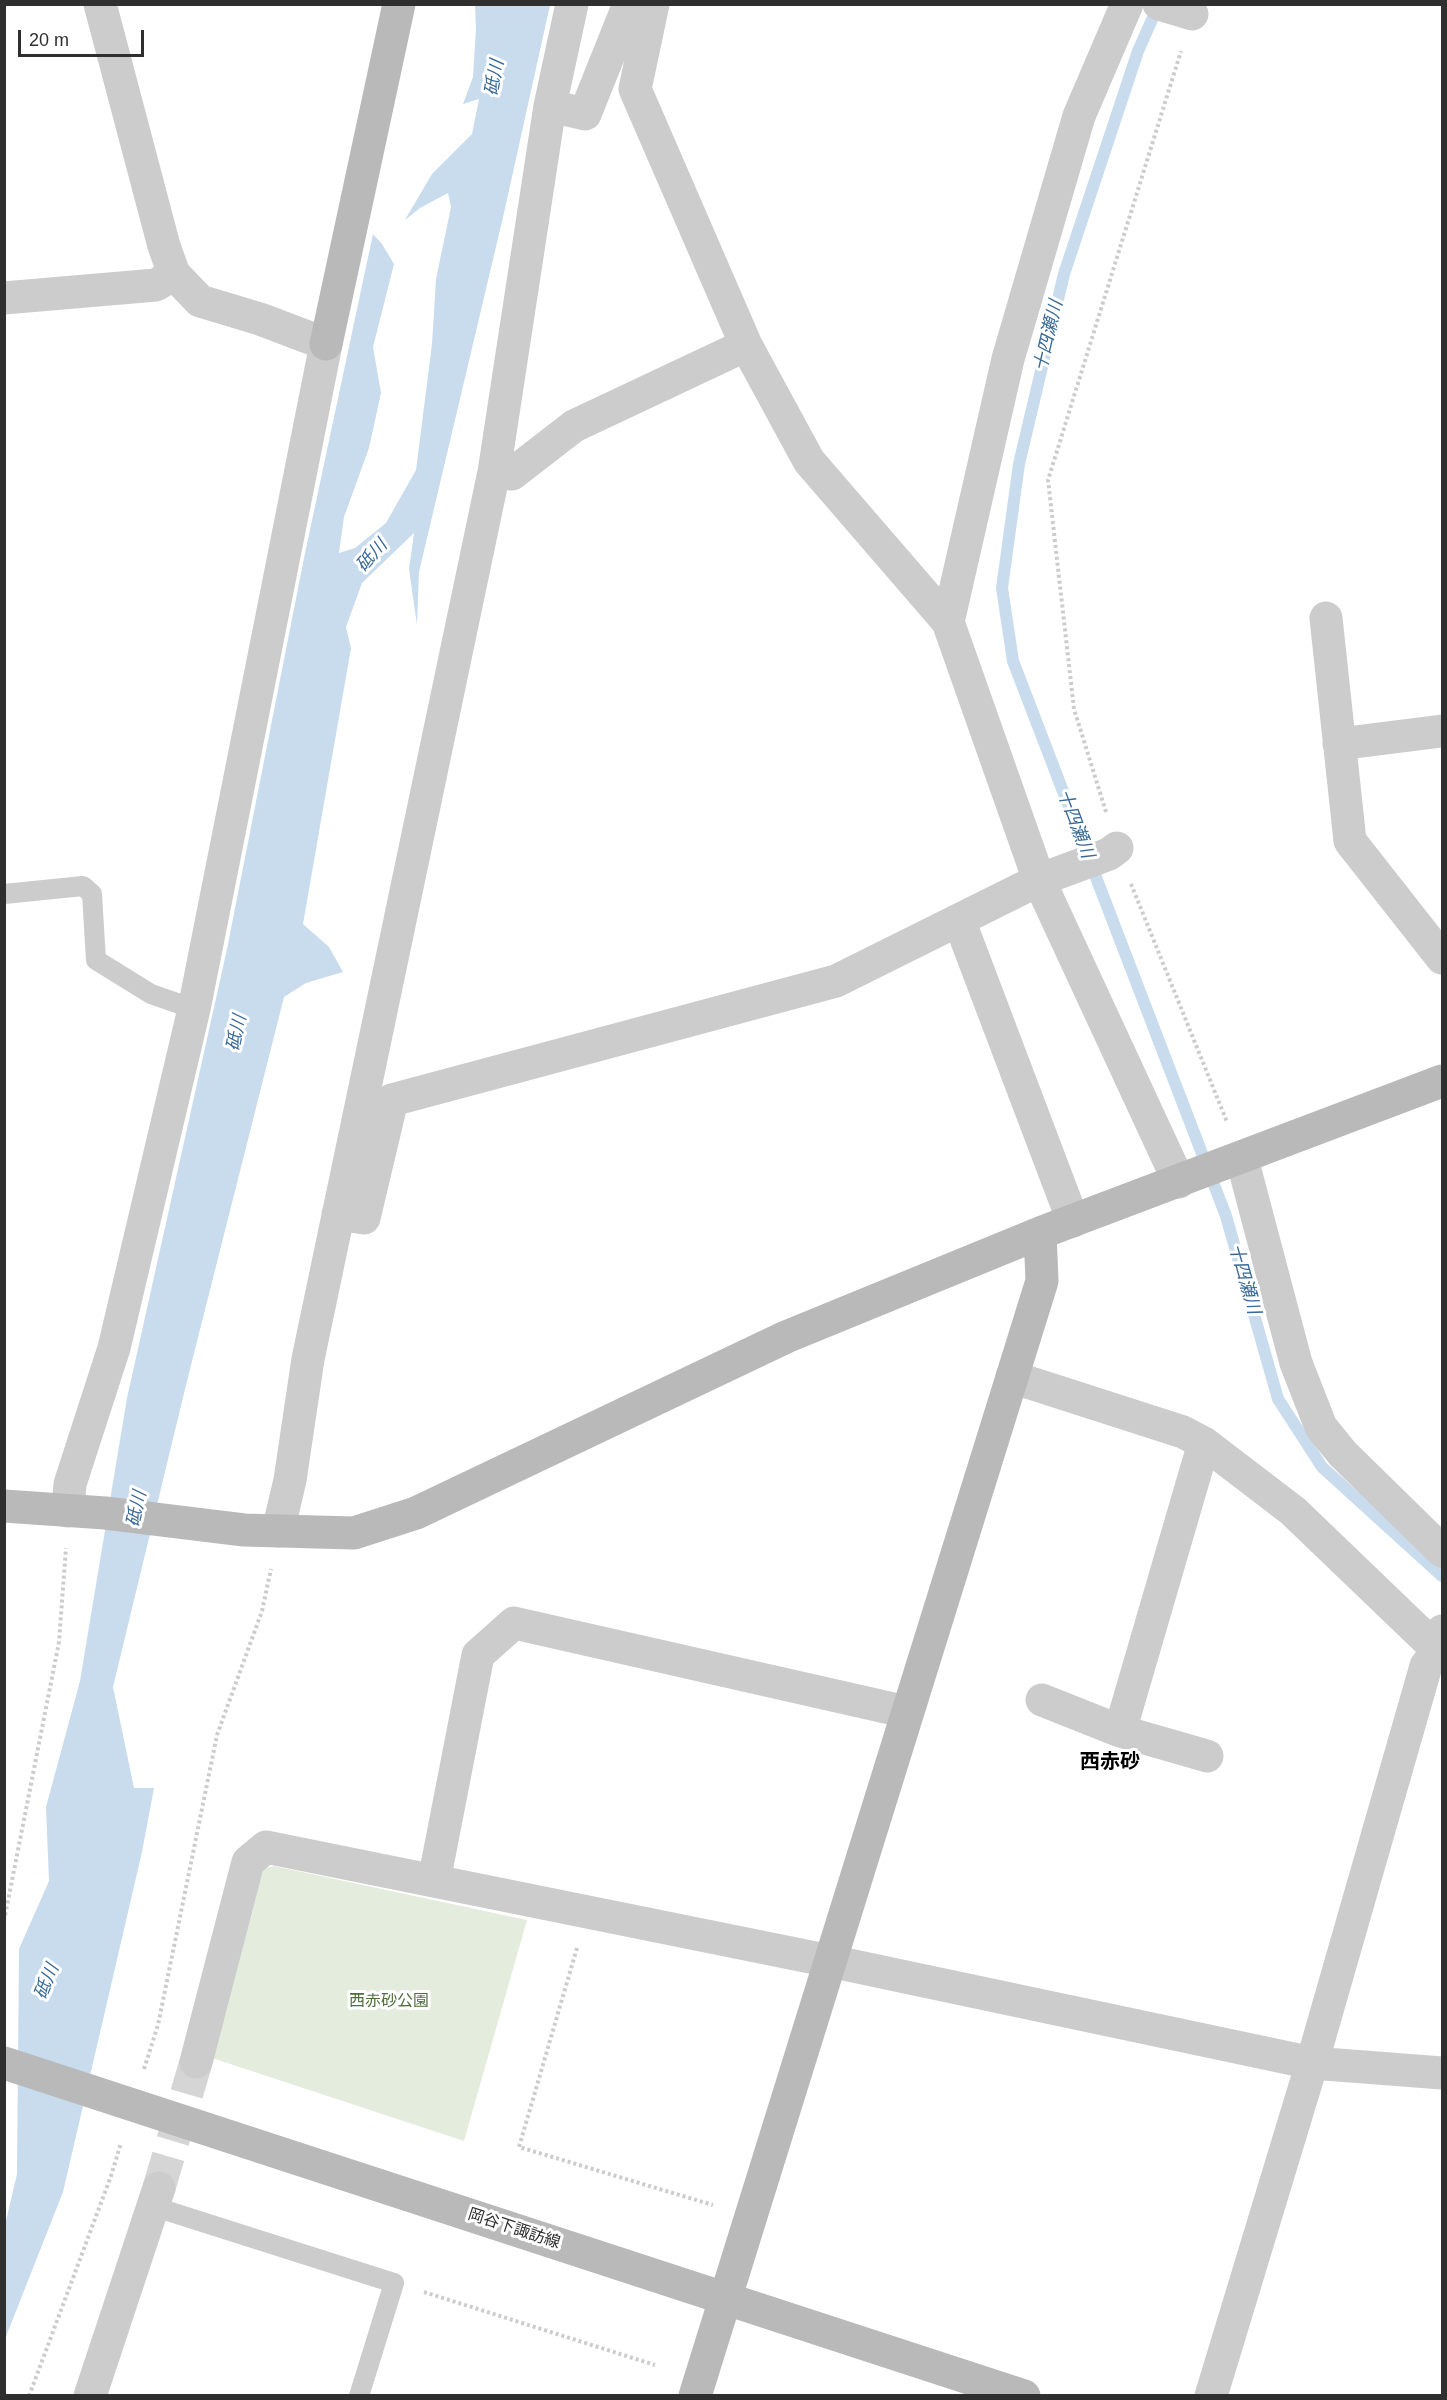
<!DOCTYPE html>
<meta charset="utf-8">
<style>
body{margin:0}
#map{position:relative;width:1447px;height:2400px;overflow:hidden;background:#fff;font-family:Helvetica,sans-serif}
canvas{display:block}
.frame{position:absolute;inset:0;border:6px solid #2f2f2f;pointer-events:none}
.scale{position:absolute;left:18px;top:30px;width:126px;height:27px;box-sizing:border-box;border:3px solid #2f2f2f;border-top:0;padding-left:8px;font-size:18px;line-height:21px;white-space:nowrap;color:#2f2f2f;-webkit-text-stroke:4px #fff;paint-order:stroke}
</style>
<div id="map">
<canvas width="1447" height="2400"></canvas>
<div class="frame"></div>
<div class="scale">20 m</div>
</div>
<script>
const ctx = document.querySelector('canvas').getContext('2d');
ctx.lineJoin = 'round';
function paint(path, color) { ctx.fillStyle = color; ctx.fill(path, 'evenodd'); }
const shape = rows => new Path2D(rows.map(r => 'M' + r).join(''));
function trace(path, color, width, dash) { ctx.strokeStyle = color; ctx.lineWidth = width; ctx.lineCap = dash ? 'butt' : 'round'; ctx.setLineDash(dash || []); ctx.stroke(path); }
function label(font, color, halo, rows, align = 'center') {
  ctx.font = font + ' Helvetica,"Noto Sans JP",sans-serif'; ctx.lineWidth = 6; ctx.setLineDash([]); ctx.textBaseline = 'middle'; ctx.strokeStyle = halo; ctx.fillStyle = color; for (const [text, x, y, turn = 0] of rows) {
    ctx.save(); ctx.translate(x, y); ctx.rotate((+turn || 0) * Math.PI / 180); ctx.textAlign = isNaN(turn) ? turn : align; if (halo) ctx.strokeText(text, 0, 0); ctx.fillText(text, 0, 0); ctx.restore();
  }
}
const green = shape([
 [274,1866,527,1920,464,2141,209,2057,259,1870]
]);
const water = shape([
 [475,5,550,5,504,213,419,572,417,625,409,569,414,533,362,583,346,627,351,648,303,924,329,947,343,972,306,983,284,997,186,1385,113,1687,134,1788,154,1788,142,1852,63,2192,5,2339,5,2225,17,2174,19,1949,49,1881,46,1807,80,1681,127,1398,227,949,304,558,373,234,382,244,394,264,373,347,381,393,369,448,344,517,339,553,355,548,386,523,416,470,432,344,436,279,451,207,448,193,420,208,405,220,432,174,472,134,479,99,463,104,473,77,476,29]
]);
const stream = shape([
 [1159,4,1138,51,1064,274,1019,464,1002,588,1013,661,1226,1216,1278,1399,1322,1467,1442,1576]
]);
const streetTunnel = shape([
 [159,2188,196,2062]
]);
const path = shape([
 [1106,812,1074,709,1048,480,1181,51],
 [1131,884,1227,1122],
 [4,1921,59,1642,66,1548],
 [577,1948,519,2147,713,2205],
 [144,2069,158,2025,217,1735,262,1611,271,1569],
 [424,2292,655,2365],
 [29,2396,111,2176,121,2143]
]);
const lane = shape([
 [4,894,83,886,92,894,96,960,151,994,194,1009],
 [152,2206,394,2283,359,2396]
]);
const street = shape([
 [653,4,635,89,746,345,809,461,948,622],
 [1127,4,1079,116,1008,359,948,622,1039,880,1179,1182],
 [1159,4,1192,14],
 [550,106,585,114,629,4],
 [4,298,156,285,174,274],
 [494,472,512,474,574,426,746,345],
 [1326,618,1350,841,1442,958],
 [1339,744,1442,731],
 [959,920,1073,1221],
 [1242,1159,1296,1363,1321,1427,1343,1454,1442,1551],
 [338,1214,364,1218,392,1100,836,981,1039,880,1109,854,1117,848],
 [1012,1377,1183,1432,1204,1443,1293,1511,1442,1654],
 [68,1511,70,1484,114,1348,194,1009,326,344,260,319,200,301,174,274,164,246,100,4],
 [278,1531,290,1480,308,1359,494,472,550,106,572,4],
 [1042,1700,1120,1731,1204,1443],
 [1120,1731,1207,1756],
 [434,1881,478,1655,514,1623,907,1712],
 [196,2062,248,1862,266,1847,830,1961,1312,2063,1442,2073],
 [90,2396,159,2188],
 [1211,2396,1312,2063,1426,1666,1438,1650,1442,1631]
]);
const secondary = shape([
 [326,344,399,4],
 [4,1506,105,1513,244,1530,354,1533,416,1513,786,1337,1040,1233,1442,1081],
 [4,2063,1024,2396],
 [695,2396,1042,1281,1040,1233]
]);
const parkNames = [
 ["西赤砂公園",389,2002]
];
const streetNames = [
 ["岡谷下諏訪線",514,2229,18]
];
const waterNames = [
 ["砥川",495,78,-80],
 ["十四瀬川",1049,336,-77],
 ["砥川",372,556,-48],
 ["十四瀬川",1075,824,69],
 ["砥川",237,1033,-78],
 ["十四瀬川",1244,1279,74],
 ["砥川",137,1509,-78],
 ["砥川",47,1982,-68]
];
const quarterNames = [
 ["西赤砂",1110,1762]
];
paint(green, '#e4eddd');
paint(water, '#c8dcee');
trace(stream, '#c8dcee', 12);
trace(streetTunnel, '#d5d5d5', 33, [33, 16]);
trace(path, '#ccc', 4, [3, 3]);
trace(lane, '#ccc', 20);
trace(street, '#ccc', 33);
trace(secondary, '#b9b9b9', 33);
label('16px', '#4e6e3a', '#fff', parkNames);
label('16px', '#2f2f2f', '#fff', streetNames);
label('italic 18px', '#386997', '#fff', waterNames);
label('bold 20px', '#000', '#fff', quarterNames);
</script>
